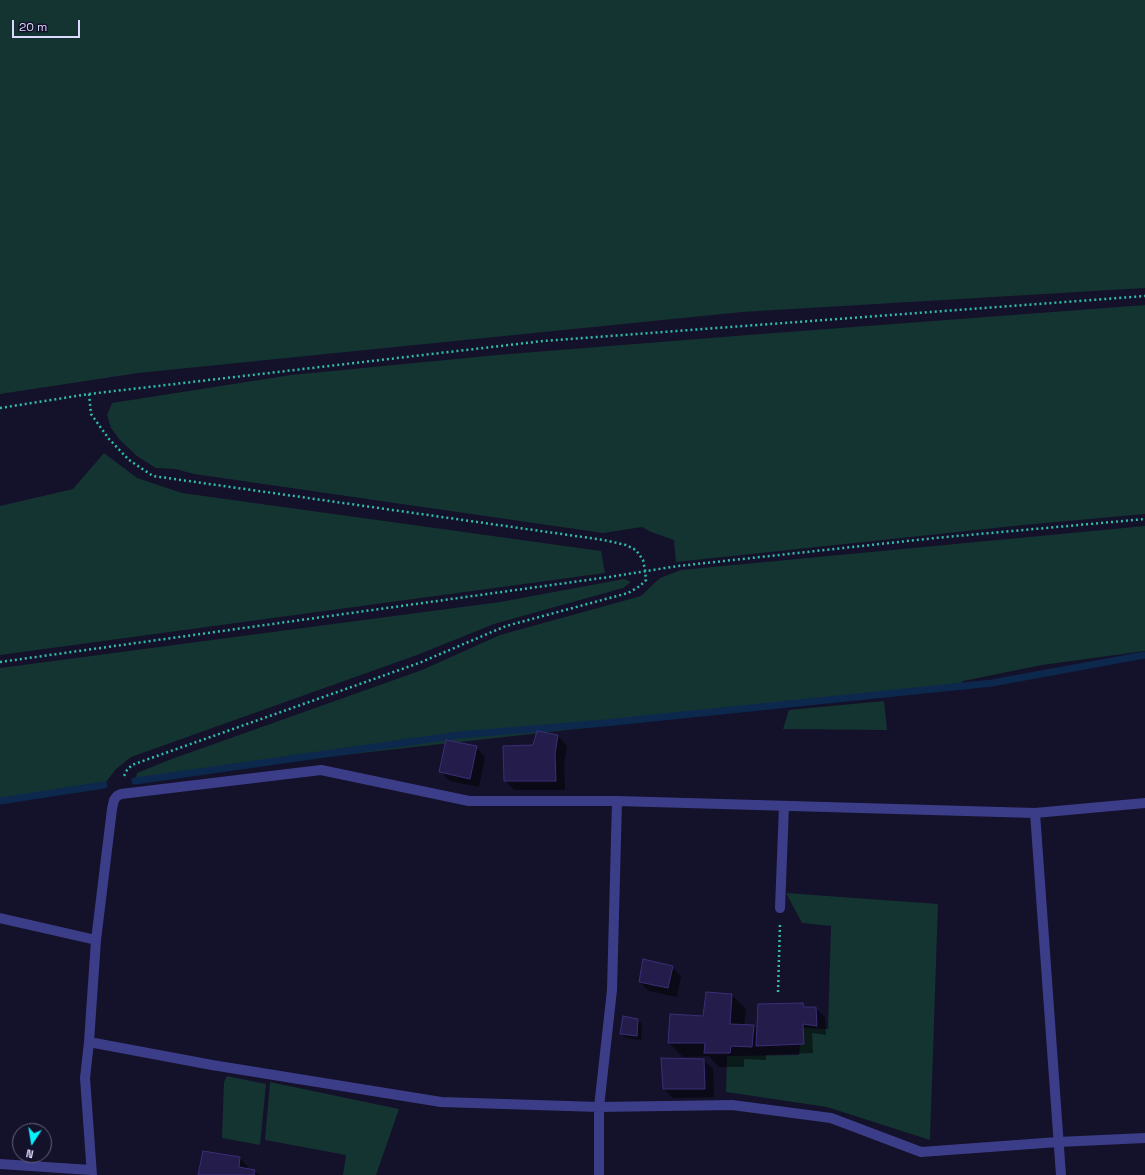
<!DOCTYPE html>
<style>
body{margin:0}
#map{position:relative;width:1145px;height:1175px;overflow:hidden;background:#14112a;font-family:"Space Grotesk",sans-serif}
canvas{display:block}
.north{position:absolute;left:12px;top:1123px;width:40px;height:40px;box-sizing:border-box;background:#14112a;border:1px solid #64617f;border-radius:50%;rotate:192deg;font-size:11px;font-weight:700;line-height:16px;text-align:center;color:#dcd9ff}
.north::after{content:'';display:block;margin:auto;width:14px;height:18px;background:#06f3fe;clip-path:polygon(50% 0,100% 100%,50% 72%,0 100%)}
.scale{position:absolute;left:12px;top:20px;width:68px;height:18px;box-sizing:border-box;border:2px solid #dcd9ff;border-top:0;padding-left:5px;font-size:12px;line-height:14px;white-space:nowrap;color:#dcd9ff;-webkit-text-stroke:3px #14112a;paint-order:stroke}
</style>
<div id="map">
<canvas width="1145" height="1175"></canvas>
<div class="north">N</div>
<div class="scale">20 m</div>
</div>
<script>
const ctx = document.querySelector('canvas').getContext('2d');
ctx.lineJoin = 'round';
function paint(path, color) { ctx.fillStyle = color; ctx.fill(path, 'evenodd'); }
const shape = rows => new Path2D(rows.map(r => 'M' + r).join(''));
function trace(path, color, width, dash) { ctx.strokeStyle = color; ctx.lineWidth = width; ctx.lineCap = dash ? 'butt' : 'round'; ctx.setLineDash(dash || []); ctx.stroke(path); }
const green = shape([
 [0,0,1145,0,1145,288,742,312,138,373,0,394],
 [1145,305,1145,514,1023,525,676,562,674,540,651,532,642,527,603,533,194,474,175,469,156,468,137,456,120,440,111,428,107,415,112,403,291,375,497,355,748,335],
 [104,453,137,478,182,493,601,551,605,573,0,655,0,506,73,489],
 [1145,526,1145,651,1042,665,963,681,956,690,856,698,432,745,247,766,135,781,137,773,169,760,422,670,500,635,641,596,660,578,681,570],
 [624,579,631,582,623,588,494,624,417,655,131,757,116,769,104,785,0,801,0,668,500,602],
 [884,701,887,730,783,729,789,710],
 [786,893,938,904,930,1140,827,1107,726,1092,727,1056,799,1055,802,1028,828,1029,831,926,802,923],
 [227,1076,266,1084,260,1145,222,1138,224,1082],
 [270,1082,399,1109,376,1175,343,1175,346,1155,265,1140]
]);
const shadow = shape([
 [538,732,558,736,567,746,564,764,565,790,514,790,505,780,534,746],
 [476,747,485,757,479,787,450,781,441,772],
 [672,967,681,976,677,997,649,991,640,982],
 [732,995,746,1009,744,1026,754,1026,758,1030,803,1004,807,1008,815,1008,825,1017,826,1035,812,1033,813,1053,766,1055,766,1060,744,1059,744,1067,719,1067,709,1056,683,1057,669,1043],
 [638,1020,642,1024,641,1040,626,1038,621,1034],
 [704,1060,713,1069,714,1097,673,1098,664,1089],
 [240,1158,249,1168,249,1170,255,1171,259,1175,199,1175]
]);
const stream = shape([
 [135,781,459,735,605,723,992,683,1145,655],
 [0,801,104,785]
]);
const building = shape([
 [537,731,558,735,555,754,556,781,504,781,503,746,533,745,537,731],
 [446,740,477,746,470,779,439,772,446,740],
 [643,959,673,966,668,988,639,982,643,959],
 [706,992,732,994,730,1024,754,1025,752,1047,731,1046,730,1053,704,1053,705,1043,668,1043,670,1014,703,1016,706,992],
 [803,1003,804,1007,816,1007,817,1026,803,1024,804,1044,756,1046,758,1004,803,1003],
 [623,1016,638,1019,637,1036,620,1034,623,1016],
 [661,1058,704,1059,705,1089,663,1089,661,1058],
 [203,1151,240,1157,239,1167,255,1170,254,1175,198,1175,203,1151]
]);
const path = shape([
 [89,394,91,414,109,439,129,460,153,476,604,540,626,545,636,550,643,560,645,570,646,580,640,586,628,593,506,626,419,663,140,762,132,765,127,770,123,778],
 [0,408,89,394,543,341,1145,296],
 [0,662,609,577,678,566,935,538,1145,519],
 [778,992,780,924]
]);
const minor = shape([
 [1035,813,1061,1175],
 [780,908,784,806],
 [0,918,96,940],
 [89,1042,212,1065,441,1102,599,1107,732,1105,831,1118,921,1152,1058,1142,1145,1138],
 [0,1164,91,1170],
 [92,1175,85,1078,89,1042,96,940,112,809,114,800,117,796,121,794,321,770,469,801,617,801,1035,813,1145,803],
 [599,1175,599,1107,612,990,617,801]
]);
paint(green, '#143431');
paint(shadow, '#0007');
trace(stream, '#0d284d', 7);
paint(building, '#241d4b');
trace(building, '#392f77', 1);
trace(path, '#30bcac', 2.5, [2, 3]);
trace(minor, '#3c3d89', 10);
</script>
